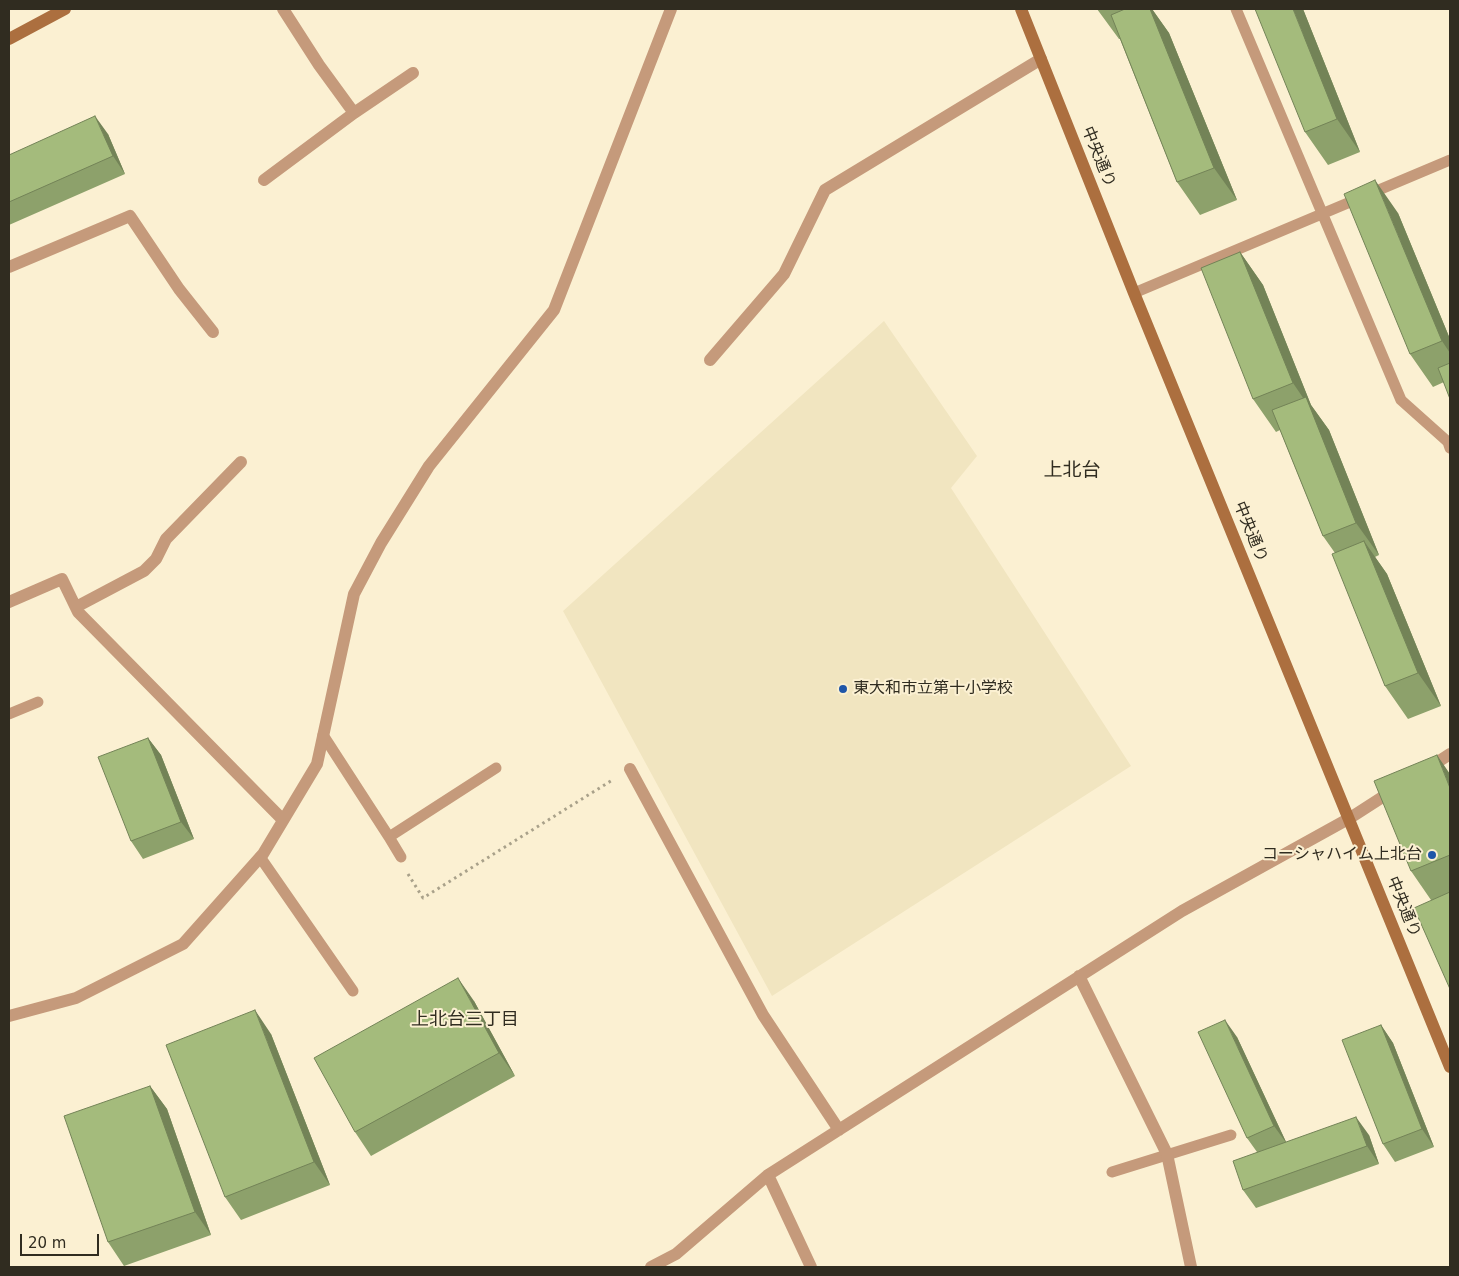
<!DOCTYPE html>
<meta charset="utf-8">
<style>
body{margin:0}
#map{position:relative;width:1459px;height:1276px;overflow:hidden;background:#fbf0d2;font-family:"DejaVu Sans",sans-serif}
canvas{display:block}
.frame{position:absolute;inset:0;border:10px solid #302c20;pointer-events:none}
.scale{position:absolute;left:20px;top:1234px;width:79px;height:22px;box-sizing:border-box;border:2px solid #302c20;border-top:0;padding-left:6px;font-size:15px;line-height:18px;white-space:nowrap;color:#302c20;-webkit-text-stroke:4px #fbf0d2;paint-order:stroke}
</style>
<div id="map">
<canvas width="1459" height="1276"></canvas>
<div class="frame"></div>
<div class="scale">20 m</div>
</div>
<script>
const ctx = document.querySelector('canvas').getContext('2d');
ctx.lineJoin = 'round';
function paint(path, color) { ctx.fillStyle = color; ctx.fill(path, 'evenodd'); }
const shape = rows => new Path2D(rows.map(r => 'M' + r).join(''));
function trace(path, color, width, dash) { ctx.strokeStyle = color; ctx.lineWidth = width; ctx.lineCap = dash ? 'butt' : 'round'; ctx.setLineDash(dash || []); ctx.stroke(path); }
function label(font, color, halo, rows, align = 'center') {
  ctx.font = font + ' "DejaVu Sans","Noto Sans JP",sans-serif'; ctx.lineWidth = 4; ctx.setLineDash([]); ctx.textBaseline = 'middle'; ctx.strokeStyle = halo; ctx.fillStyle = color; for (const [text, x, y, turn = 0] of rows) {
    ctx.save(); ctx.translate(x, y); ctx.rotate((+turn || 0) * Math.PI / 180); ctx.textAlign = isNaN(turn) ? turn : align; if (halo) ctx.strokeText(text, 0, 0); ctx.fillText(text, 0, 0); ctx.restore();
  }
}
const built = shape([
 [884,321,977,456,951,488,1131,766,772,996,563,611]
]);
const path = shape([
 [408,874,423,898,614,779]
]);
const lane = shape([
 [1236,9,1401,400,1448,442,1450,448],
 [1134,293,1450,160],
 [9,714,38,702],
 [323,735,389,837,496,768],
 [389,837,401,857],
 [260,857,353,991],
 [1112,1172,1231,1135]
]);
const street = shape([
 [283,9,319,65,354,113],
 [264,180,354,113,413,73],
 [9,267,130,216,179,289,213,332],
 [710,360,784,274,825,190,1041,59],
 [9,602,62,579,78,612,283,820],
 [76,607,144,571,156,559,166,539,241,462],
 [630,769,763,1015,839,1130],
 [1427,769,1450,754],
 [1079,976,1167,1154,1191,1267],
 [9,1016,76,998,183,944,263,854,317,764,354,594,381,543,429,466,554,310,671,9],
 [768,1175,811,1267],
 [651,1267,676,1254,768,1175,1182,911,1350,818,1395,789]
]);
const secondary = shape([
 [1021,9,1134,293,1450,1067],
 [9,39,65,9]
]);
const wall = shape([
 [1097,9,1152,9,1169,33,1237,200,1200,215,1177,182,1120,39,1119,39],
 [1303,9,1360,152,1328,165,1305,132],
 [108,134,125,174,9,225,9,155],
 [1398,213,1450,339,1450,399,1444,382,1433,387,1410,354],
 [1240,252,1263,285,1311,405,1329,430,1379,555,1375,557,1387,574,1441,706,1408,719,1385,686,1335,553,1323,536,1280,430,1276,432,1253,399],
 [148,738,161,755,194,839,143,859,131,841],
 [1450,774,1450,989,1431,900,1411,871],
 [474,1001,515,1076,371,1156,355,1132],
 [1381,1025,1393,1043,1434,1147,1395,1162,1383,1144],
 [271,1034,330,1185,241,1220,225,1197],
 [1237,1037,1286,1142,1369,1135,1379,1164,1256,1208,1243,1190,1257,1152,1247,1138],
 [150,1086,167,1109,211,1235,124,1266,108,1242]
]);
const shadedWall = shape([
 [1150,9,1152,9,1169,33,1237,200,1214,168],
 [1293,9,1303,9,1360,152,1337,119],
 [95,116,108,134,125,174,113,156],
 [1375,180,1398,213,1450,339,1450,353,1442,341],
 [1240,252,1263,285,1311,405,1329,430,1379,555,1356,523,1310,408,1293,383],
 [1364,541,1387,574,1441,706,1418,673],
 [148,738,161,755,194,839,181,822],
 [1437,755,1450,774,1450,788],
 [458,978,474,1001,515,1076,499,1053],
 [255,1010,271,1034,330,1185,314,1162],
 [1225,1020,1237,1037,1287,1144,1274,1126],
 [1381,1025,1393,1043,1434,1147,1422,1129],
 [150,1086,167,1109,211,1235,195,1212],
 [1356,1117,1369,1135,1379,1164,1367,1146]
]);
const building = shape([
 [1125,9,1150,9,1214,168,1177,182,1111,15,1125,9],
 [1255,9,1293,9,1337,119,1305,132,1255,9],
 [95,116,113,156,9,202,9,155,95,116],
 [1375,180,1442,341,1410,354,1344,194,1375,180],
 [1240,252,1293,383,1253,399,1201,268,1240,252],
 [1450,363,1450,399,1438,368,1450,363],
 [1306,397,1356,523,1323,536,1272,410,1306,397],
 [1364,541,1418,673,1385,686,1332,554,1364,541],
 [148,738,181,822,131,841,98,757,148,738],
 [1437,755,1450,788,1450,855,1411,871,1374,781,1437,755],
 [1450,892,1450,989,1414,908,1450,892],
 [458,978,499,1053,355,1132,314,1058,458,978],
 [255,1010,314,1162,225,1197,166,1045,255,1010],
 [1225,1020,1274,1126,1247,1138,1198,1032,1225,1020],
 [1381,1025,1422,1129,1383,1144,1342,1040,1381,1025],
 [150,1086,195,1212,108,1242,64,1116,150,1086],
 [1356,1117,1367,1146,1243,1190,1233,1161,1356,1117]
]);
const markers = [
 [843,689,5,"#1f56a8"],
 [1432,855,5,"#1f56a8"]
];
const streetNames = [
 ["中央通り",1098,157,68],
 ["中央通り",1250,532,68],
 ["中央通り",1403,907,68]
];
const poiNames = [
 ["東大和市立第十小学校",853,689],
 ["コーシャハイム上北台",1422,855,"right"]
];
const neighbourhoodNames = [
 ["上北台三丁目",465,1020]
];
const quarterNames = [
 ["上北台",1072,471]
];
paint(built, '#f1e5c0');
trace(path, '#a9a18a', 3, [2.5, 4]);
trace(lane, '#c59a7b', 11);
trace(street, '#c59a7b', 12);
trace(secondary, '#ac6f3f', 12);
paint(wall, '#8da16b');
paint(shadedWall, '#738357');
paint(building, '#a4bb7c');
trace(building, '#738357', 1);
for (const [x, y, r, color] of markers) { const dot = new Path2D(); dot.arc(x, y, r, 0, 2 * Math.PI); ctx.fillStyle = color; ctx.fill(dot); trace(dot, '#fbf0d2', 2); }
label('16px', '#302c20', '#fbf0d2', streetNames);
label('16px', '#302c20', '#fbf0d2', poiNames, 'left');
label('18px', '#302c20', '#fbf0d2', neighbourhoodNames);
label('19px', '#302c20', '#fbf0d2', quarterNames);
</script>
